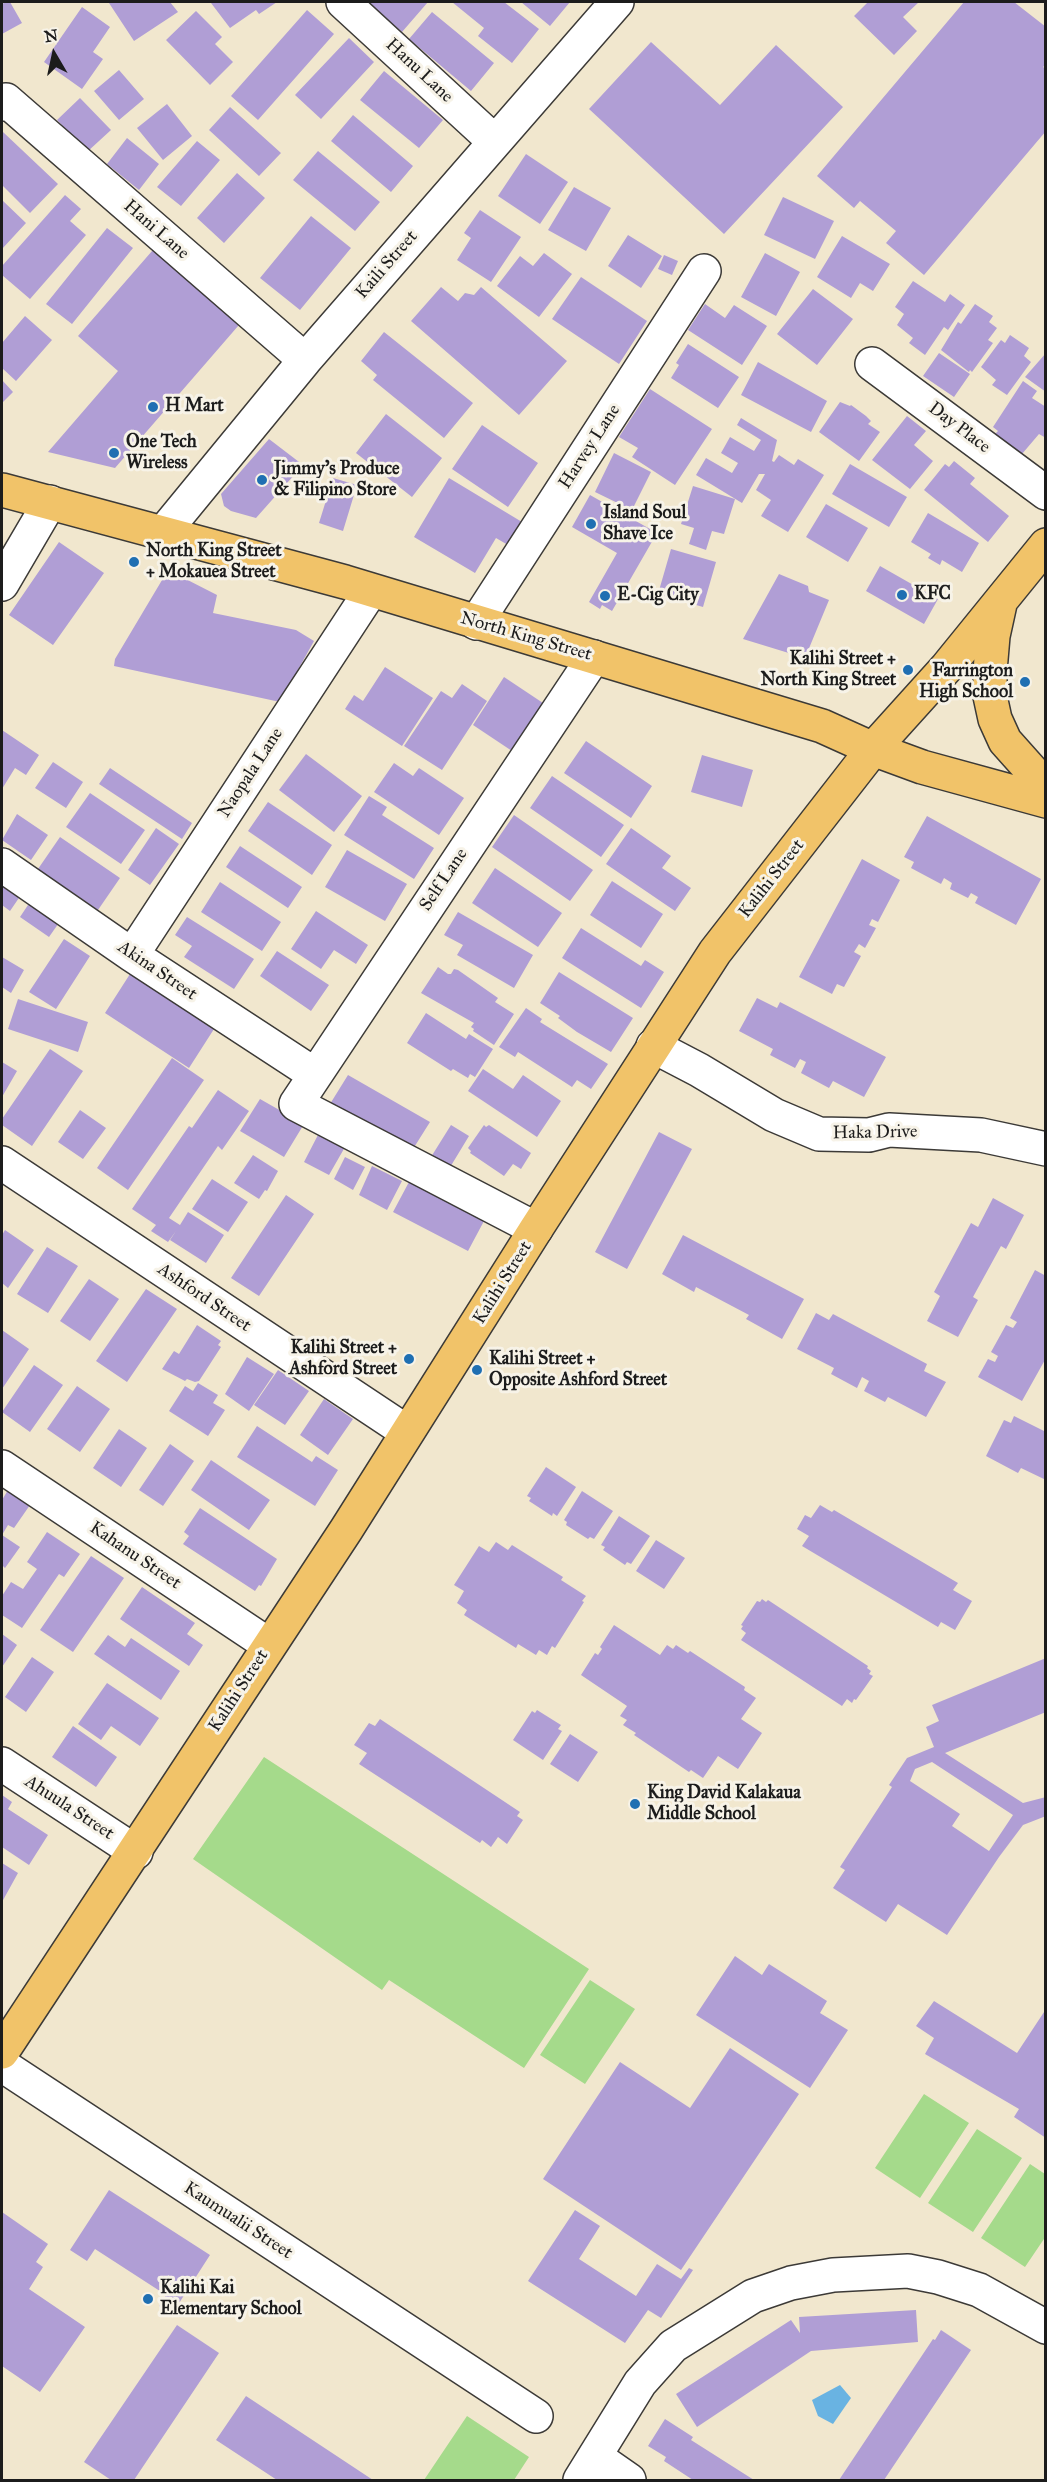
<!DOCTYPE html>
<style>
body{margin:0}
#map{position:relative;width:1047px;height:2482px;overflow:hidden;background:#f1e7ce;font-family:"IM FELL Great Primer",serif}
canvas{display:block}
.frame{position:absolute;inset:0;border:3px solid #1c1c1c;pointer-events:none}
.north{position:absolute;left:24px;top:24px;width:60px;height:60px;-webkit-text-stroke:4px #f7f3e8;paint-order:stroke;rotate:351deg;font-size:16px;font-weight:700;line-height:24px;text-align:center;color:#1c1c1c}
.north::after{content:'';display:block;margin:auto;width:21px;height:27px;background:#1c1c1c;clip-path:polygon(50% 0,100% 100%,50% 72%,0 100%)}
</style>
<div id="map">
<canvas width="1047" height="2482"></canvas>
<div class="frame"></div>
<div class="north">N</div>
</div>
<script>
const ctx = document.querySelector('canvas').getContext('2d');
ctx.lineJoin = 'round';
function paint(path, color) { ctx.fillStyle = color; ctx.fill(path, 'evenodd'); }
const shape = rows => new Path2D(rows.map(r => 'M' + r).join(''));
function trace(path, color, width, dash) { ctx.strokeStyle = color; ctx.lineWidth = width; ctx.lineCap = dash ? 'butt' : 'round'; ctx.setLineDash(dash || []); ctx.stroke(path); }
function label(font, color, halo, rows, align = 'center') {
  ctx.font = font + ' "IM FELL Great Primer",serif'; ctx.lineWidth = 6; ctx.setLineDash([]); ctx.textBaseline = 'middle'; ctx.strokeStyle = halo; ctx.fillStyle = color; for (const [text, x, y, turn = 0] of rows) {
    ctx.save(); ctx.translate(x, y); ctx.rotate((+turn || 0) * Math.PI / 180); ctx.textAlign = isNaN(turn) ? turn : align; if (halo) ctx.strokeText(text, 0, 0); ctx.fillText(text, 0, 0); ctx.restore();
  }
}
const green = shape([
 [264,1757,589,1969,524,2068,389,1980,382,1990,193,1859],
 [590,1980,635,2009,585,2084,540,2055],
 [924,2094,969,2123,920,2198,875,2168],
 [977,2129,1022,2158,973,2232,928,2203],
 [1030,2164,1045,2174,1046,2236,1025,2267,981,2238],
 [467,2416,529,2457,514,2480,424,2480]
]);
const water = shape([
 [840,2385,851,2398,833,2424,818,2416,812,2400]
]);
const building = shape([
 [6,2,10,2,22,23,2,34,2,4],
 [111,2,170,2,178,12,134,41,109,3],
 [214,2,277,2,259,14,256,10,230,28,211,3],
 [365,2,428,2,402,32],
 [452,2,504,2,539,29,512,63,478,36,484,28],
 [521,2,570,2,550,26],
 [868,2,919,2,903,17,917,31,894,55,854,16],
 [964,2,1014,2,1046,27,1046,64,1043,67,1046,69,1046,131,924,275,886,243,896,231,860,201,854,208,817,176],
 [82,7,110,27,93,52,103,59,82,89,44,62],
 [307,10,334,34,258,120,231,96],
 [196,11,222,37,215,44,233,62,210,85,166,40],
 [432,12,494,63,471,91,409,39],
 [349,38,374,62,321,119,295,95],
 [651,42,720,105,776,45,843,107,724,234,589,109],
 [119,70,144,99,119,120,94,91],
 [384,71,443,120,419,148,360,100],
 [80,98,111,130,87,152,57,120],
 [167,104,192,136,163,160,137,128],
 [230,107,281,153,259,176,209,130],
 [353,115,413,166,391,192,331,141],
 [3,132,58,184,30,213,2,185],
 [127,138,159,164,139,190,107,164],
 [197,141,220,160,181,206,157,187],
 [318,151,380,202,355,231,293,180],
 [526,154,568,182,540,224,498,196],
 [237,173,265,198,224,243,197,218],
 [574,187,611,208,586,251,548,230],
 [65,195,81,209,70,221,86,235,30,299,2,275,2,266],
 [783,197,834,221,815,259,764,235],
 [2,200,26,223,2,249],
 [480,210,521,237,491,282,457,260,471,238,464,233],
 [311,216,351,248,300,310,260,278],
 [107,228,133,248,72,324,46,304],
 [628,235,662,256,641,288,608,266],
 [842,236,890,264,873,291,860,283,851,298,817,277],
 [159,243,245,318,115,468,48,452,118,371,78,336],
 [544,253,572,274,539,317,497,286,520,256,533,266],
 [765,253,800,272,776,316,741,297],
 [664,255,678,261,672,275,658,269],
 [581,277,647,321,619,364,552,319],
 [913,281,945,302,950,294,965,305,948,330,944,327,925,355,909,343,913,338,897,325,904,314,895,307],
 [441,287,458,301,465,293,474,295,481,287,567,361,519,415,411,321],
 [813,289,853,319,817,365,777,334],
 [705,304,725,318,734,305,767,326,742,365,688,330],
 [975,304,993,316,989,322,997,328,988,340,993,343,972,372,970,370,969,372,941,350,958,322,961,324],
 [25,316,52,340,16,381,2,368,2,343],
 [384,332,473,403,444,438,373,380,377,375,361,361],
 [1010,335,1029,348,1024,356,1031,362,1007,395,992,385,996,380,981,367,1001,340,1005,343],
 [688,344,739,377,718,408,671,378,679,365,676,363],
 [939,353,970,374,954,397,923,376],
 [1046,353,1046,392,1025,377],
 [758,362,827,401,811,432,741,395],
 [2,380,13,392,2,403],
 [1023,381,1037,391,1032,398,1046,407,1046,438,1039,434,1022,454,995,434,998,431,993,427],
 [650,389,712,429,675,485,632,457,638,448,619,437],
 [840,402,850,406,851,405,866,416,871,421,868,424,880,432,859,461,819,432],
 [386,414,442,458,412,497,356,453],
 [907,416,926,431,914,445,933,461,910,489,872,460],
 [741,418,777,440,772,461,774,462,779,455,794,465,798,459,824,475,788,532,761,516,771,500,756,490,765,474,759,474,742,503,696,475,706,458,732,473,738,463,721,453,730,437,754,451,761,440,737,425],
 [482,425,538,463,508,507,452,469],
 [269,439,303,465,256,518,231,511,224,506,221,494],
 [614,453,651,472,632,510,595,492],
 [954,461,975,478,970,484,1009,516,988,542,924,490,945,464,949,467],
 [850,464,907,497,889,527,832,494],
 [333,478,357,485,343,531,319,523],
 [449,478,527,525,513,548,496,538,475,573,414,537],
 [693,486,735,499,724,534,712,531,706,550,689,544,694,528,681,524],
 [590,495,657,533,612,611,602,605,600,609,589,602,617,553,572,527],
 [826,504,868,528,848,562,806,537],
 [928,513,979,543,962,572,942,560,940,565,928,558,931,554,911,542],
 [59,542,104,573,53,645,9,615],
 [671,549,716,562,703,607,658,594],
 [880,566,938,599,924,624,866,591],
 [168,570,217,595,213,613,296,630,314,641,280,702,114,666,115,659],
 [779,574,808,586,809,592,829,600,805,658,743,639],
 [385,667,433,698,402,746,345,709,354,695,363,701],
 [504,677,543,703,512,751,473,725],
 [462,684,487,701,442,770,404,746,441,691,452,698],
 [2,730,39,755,26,775,15,768,2,789],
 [586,741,652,786,631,818,564,773],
 [306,754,362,796,334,832,279,790],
 [702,755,753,770,742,807,691,792],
 [53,762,83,782,66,808,35,788],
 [394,763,413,776,419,768,464,798,439,835,374,792],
 [110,768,192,823,182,839,99,784],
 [552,776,624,825,601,857,530,808],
 [90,793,145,830,121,864,66,827],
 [369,796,387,807,382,815,434,848,414,879,344,835],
 [268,802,332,845,312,875,248,831],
 [17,814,48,835,31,860,2,840],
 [514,815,593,870,570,901,492,847],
 [927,816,1041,879,1016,925,975,903,978,897,971,893,968,898,950,889,952,883,944,878,941,884,911,868,914,862,904,857],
 [156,828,179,844,150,885,128,870],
 [631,828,671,856,662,868,691,888,675,911,606,864],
 [60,837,120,878,98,910,38,869],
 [240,846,302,887,288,908,226,867],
 [347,850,407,884,385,921,325,887],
 [862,859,900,880,878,922,872,919,869,925,876,928,865,948,859,944,854,952,861,956,844,987,837,984,832,994,799,977],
 [495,868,562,913,538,947,472,903],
 [2,877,23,892,10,911,2,905],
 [612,881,663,914,641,948,590,915],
 [220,882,281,922,262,951,201,912],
 [34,896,63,917,49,937,20,917],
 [316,911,368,945,356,964,334,950,321,969,291,949],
 [458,912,533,955,514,988,457,955,463,945,444,935],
 [187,917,254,959,234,989,184,957,192,946,175,935],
 [581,928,641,966,645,960,664,972,641,1008,562,958],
 [64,939,90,956,56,1009,29,992],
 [277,951,329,985,311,1011,260,976],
 [2,957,24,970,11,993,2,987],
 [438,967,448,974,451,974,454,969,458,970,498,998,495,1002,514,1014,494,1045,473,1031,474,1029,471,1027,474,1023,421,993],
 [559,972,633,1018,611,1052,577,1032,558,1018,560,1016,540,1003],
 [130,974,214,1029,189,1068,105,1013],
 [757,998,777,1008,780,1002,886,1057,864,1097,833,1081,829,1088,801,1073,806,1062,800,1059,795,1068,770,1055,773,1049,739,1031],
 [18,999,88,1022,78,1052,8,1029],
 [526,1008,542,1019,540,1022,608,1064,591,1089,577,1080,572,1087,518,1052,515,1057,499,1047],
 [426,1013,466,1039,469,1034,493,1049,475,1077,470,1074,468,1078,453,1069,451,1071,407,1043],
 [50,1049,83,1071,32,1146,2,1125,2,1119],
 [172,1058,204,1080,128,1190,97,1168],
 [2,1062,17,1071,2,1097],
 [483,1069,513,1089,523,1075,561,1101,537,1137,468,1091],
 [348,1075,430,1122,413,1149,373,1125,371,1129,330,1104],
 [218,1090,249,1111,222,1150,218,1146,169,1218,180,1225,188,1212,224,1235,206,1263,170,1240,176,1231,168,1242,151,1231,156,1225,132,1209,189,1126,192,1128],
 [260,1099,304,1124,284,1157,240,1131],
 [80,1110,106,1128,83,1159,58,1142],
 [451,1125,469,1136,449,1169,431,1157],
 [484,1125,486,1127,489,1125,531,1153,521,1169,513,1164,504,1176,470,1153,471,1151,468,1148],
 [659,1132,692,1149,627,1269,595,1252],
 [319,1133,345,1147,329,1175,304,1162],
 [253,1155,278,1171,267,1191,265,1190,259,1199,234,1183],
 [345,1157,365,1167,353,1190,334,1179],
 [372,1166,402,1181,387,1210,359,1195],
 [212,1179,248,1202,228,1232,192,1209],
 [409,1182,484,1221,468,1251,393,1212],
 [286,1195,314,1214,259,1296,231,1278],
 [993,1198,1024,1215,1006,1249,1001,1246,973,1297,978,1300,958,1337,927,1321,940,1296,934,1292,971,1223,978,1227],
 [5,1230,34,1250,8,1288,2,1283,2,1235],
 [683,1235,804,1299,782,1339,746,1319,749,1315,696,1287,694,1292,662,1274],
 [47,1247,78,1266,48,1313,17,1294],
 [1035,1270,1046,1276,1046,1358,1022,1401,978,1377,988,1359,995,1362,998,1356,991,1352,1006,1325,1013,1328,1017,1322,1010,1318],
 [89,1279,119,1299,90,1341,60,1321],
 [146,1289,177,1309,127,1382,96,1361],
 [816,1313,829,1320,833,1314,927,1364,924,1371,946,1382,926,1417,888,1397,885,1402,864,1391,869,1381,862,1377,857,1388,831,1374,834,1368,797,1349],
 [197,1325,221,1341,218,1345,221,1347,199,1381,195,1382,187,1379,185,1381,162,1369,174,1351,179,1354],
 [2,1330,29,1349,2,1389],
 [247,1357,274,1374,249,1411,225,1394],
 [34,1365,63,1385,30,1432,2,1412],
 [278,1370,309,1391,285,1425,254,1405],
 [198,1383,218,1395,213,1403,225,1410,208,1436,169,1411,185,1386,193,1391],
 [77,1386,110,1409,80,1452,47,1429],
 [324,1399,353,1419,328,1455,300,1435],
 [1014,1416,1046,1432,1046,1480,1021,1468,1018,1473,986,1456,1004,1420,1011,1423],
 [257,1426,312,1462,316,1456,338,1470,315,1506,237,1457],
 [119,1429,147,1448,121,1487,93,1468],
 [170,1444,194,1461,163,1506,139,1490],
 [211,1460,270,1500,249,1530,191,1490],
 [546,1467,576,1487,557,1516,553,1513,552,1516,529,1501,531,1498,527,1496],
 [8,1490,30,1505,14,1528,8,1525,2,1535,20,1547,5,1568,2,1565,2,1500],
 [582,1491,613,1511,594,1539,590,1537,588,1539,566,1525,567,1522,564,1520],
 [820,1505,832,1512,834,1510,958,1583,953,1590,972,1601,955,1630,941,1622,938,1627,802,1546,809,1536,797,1529,805,1515,811,1518],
 [200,1508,277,1559,261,1586,259,1585,255,1591,183,1544,189,1536,184,1532],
 [619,1516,650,1536,631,1564,627,1562,625,1565,603,1550,605,1547,601,1545],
 [47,1532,80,1554,64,1577,59,1574,22,1628,2,1615,2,1596,11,1582,23,1589,37,1569,27,1562],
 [656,1540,685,1558,664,1589,636,1571],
 [496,1542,508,1550,512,1545,563,1577,561,1580,586,1596,582,1601,584,1602,555,1648,552,1646,547,1655,539,1650,536,1655,518,1644,516,1648,464,1615,467,1610,457,1603,464,1591,454,1585,479,1546,489,1552],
 [91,1556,124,1578,73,1652,40,1630],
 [142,1587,195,1623,187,1634,203,1645,189,1666,120,1619],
 [762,1599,766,1602,768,1600,868,1666,867,1668,871,1671,869,1674,873,1676,856,1700,854,1699,852,1703,847,1699,842,1706,741,1640,746,1633,741,1629,743,1626,741,1625,757,1601,760,1602],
 [614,1625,660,1655,667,1645,673,1649,676,1645,688,1653,690,1651,745,1687,744,1690,756,1698,741,1719,762,1733,738,1769,718,1756,703,1778,691,1770,689,1772,634,1735,636,1733,623,1725,627,1720,620,1716,627,1706,581,1675,595,1653,598,1655,602,1649,600,1647],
 [2,1634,17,1645,2,1667],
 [108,1635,125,1647,131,1638,180,1671,161,1700,94,1654],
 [32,1657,54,1672,26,1712,5,1697],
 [1046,1658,1046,1712,945,1753,1023,1803,1046,1797,1046,1816,1023,1825,999,1857,947,1935,898,1904,886,1922,833,1888,845,1870,840,1867,892,1787,889,1785,907,1758,934,1747,926,1727,939,1721,932,1705],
 [932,1762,1013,1815,989,1851,952,1826,960,1814,910,1781,915,1769],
 [107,1683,159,1718,140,1746,111,1726,101,1740,78,1724],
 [537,1710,561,1725,558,1729,562,1731,543,1760,513,1740,532,1711,535,1713],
 [380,1719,520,1812,517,1816,523,1820,507,1844,498,1837,491,1847,482,1840,480,1843,359,1764,367,1753,354,1745,369,1723,375,1726],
 [73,1726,117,1757,96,1787,52,1757],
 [570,1734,598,1752,578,1782,550,1764],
 [2,1795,12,1802,8,1809,48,1835,29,1865,2,1847],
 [2,1863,18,1873,2,1902],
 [735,1956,762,1975,769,1964,827,2001,820,2013,848,2030,810,2088,696,2015],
 [934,2001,1017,2053,1046,2009,1046,2138,1014,2117,1019,2109,925,2054,934,2038,916,2026],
 [730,2048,799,2094,681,2270,543,2179,620,2062,690,2108],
 [109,2190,210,2255,172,2314,159,2306,166,2295,95,2249,87,2261,70,2250],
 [575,2210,600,2226,579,2259,636,2296,657,2264,681,2279,689,2268,693,2270,661,2318,648,2310,625,2343,528,2281],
 [2,2212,48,2244,36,2262,43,2267,29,2289,85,2327,40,2392,2,2366],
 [916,2310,918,2342,811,2351,697,2427,676,2394,791,2320,800,2333,799,2317],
 [177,2325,219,2353,134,2480,111,2480,84,2462],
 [941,2330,971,2350,884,2480,839,2480,933,2339,935,2340],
 [246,2396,373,2480,277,2480,216,2440],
 [665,2419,693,2437,691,2440,754,2480,693,2480,664,2461,666,2457,648,2446]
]);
const minor = shape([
 [343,2,494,141],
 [2,104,6,100,305,360],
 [872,364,1046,493],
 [163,533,305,360,617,2],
 [2,584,50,502],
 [476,623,704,271],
 [2,865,132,955,314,1074],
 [132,955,370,592],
 [653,1046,699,1070,774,1115,819,1134,869,1135,889,1130,981,1135,1046,1149],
 [2,1163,407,1432],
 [536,1229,296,1104,594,657],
 [2,1467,269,1645],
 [2,1764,136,1852],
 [2,2065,536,2416],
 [596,2457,629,2480],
 [580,2480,640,2383,673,2346,753,2296,791,2283,833,2275,908,2271,938,2277,979,2290,1046,2327]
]);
const major = shape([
 [2,490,345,582,822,726,873,749,922,767,1046,801],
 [1000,604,993,636,990,671,990,696,995,719,1005,741,1046,787],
 [2,2052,346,1530,536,1229,715,952,873,749,947,667,1046,545]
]);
const markers = [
 [153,407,6,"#1f6fb2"],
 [114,453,6,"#1f6fb2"],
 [262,480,6,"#1f6fb2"],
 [591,524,6,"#1f6fb2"],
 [134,562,6,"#1f6fb2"],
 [902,595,6,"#1f6fb2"],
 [605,596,6,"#1f6fb2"],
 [908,670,6,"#1f6fb2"],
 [1025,682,6,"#1f6fb2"],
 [409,1359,6,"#1f6fb2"],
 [477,1370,6,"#1f6fb2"],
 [635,1804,6,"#1f6fb2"],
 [148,2299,6,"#1f6fb2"]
];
const streetNames = [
 ["Hanu Lane",419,71,43],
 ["Hani Lane",156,230,41],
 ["Kaili Street",387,265,-49],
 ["Day Place",959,428,37],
 ["Harvey Lane",590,447,-57],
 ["North King Street",526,637,16],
 ["Naopala Lane",251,773,-57],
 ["Kalihi Street",772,879,-52],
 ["Self Lane",444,880,-56],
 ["Akina Street",157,971,34],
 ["Haka Drive",875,1133,-1],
 ["Kalihi Street",503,1283,-58],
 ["Ashford Street",204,1298,34],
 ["Kahanu Street",135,1556,34],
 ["Kalihi Street",239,1691,-57],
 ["Ahuula Street",69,1808,33],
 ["Kaumualii Street",238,2221,33]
];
const poiNames = [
 ["H Mart",165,407],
 ["One Tech",126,443],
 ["Wireless",126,464],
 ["Jimmy's Produce",274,470],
 ["& Filipino Store",274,491],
 ["Island Soul",603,514],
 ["Shave Ice",603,535],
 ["North King Street",146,552],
 ["+ Mokauea Street",146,573],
 ["KFC",914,595],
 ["E-Cig City",617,596],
 ["Kalihi Street +",896,660,"right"],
 ["North King Street",896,681,"right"],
 ["Farrington",1013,672,"right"],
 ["High School",1013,693,"right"],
 ["Kalihi Street +",397,1349,"right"],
 ["Ashford Street",397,1370,"right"],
 ["Kalihi Street +",489,1360],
 ["Opposite Ashford Street",489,1381],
 ["King David Kalakaua",647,1794],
 ["Middle School",647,1815],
 ["Kalihi Kai",160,2289],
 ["Elementary School",160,2310]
];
paint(green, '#a5da8b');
paint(water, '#69b3e2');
paint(building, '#b09ed5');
trace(minor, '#3c3a37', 36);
trace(major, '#3c3a37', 36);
trace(minor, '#fff', 33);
trace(major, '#f1c369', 33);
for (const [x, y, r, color] of markers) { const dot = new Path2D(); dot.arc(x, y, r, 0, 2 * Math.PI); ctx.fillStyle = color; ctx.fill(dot); trace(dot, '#f7f3e8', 2); }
label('18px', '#1c1c1c', '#f7f3e8', streetNames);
label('bold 18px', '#1c1c1c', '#f7f3e8', poiNames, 'left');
</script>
